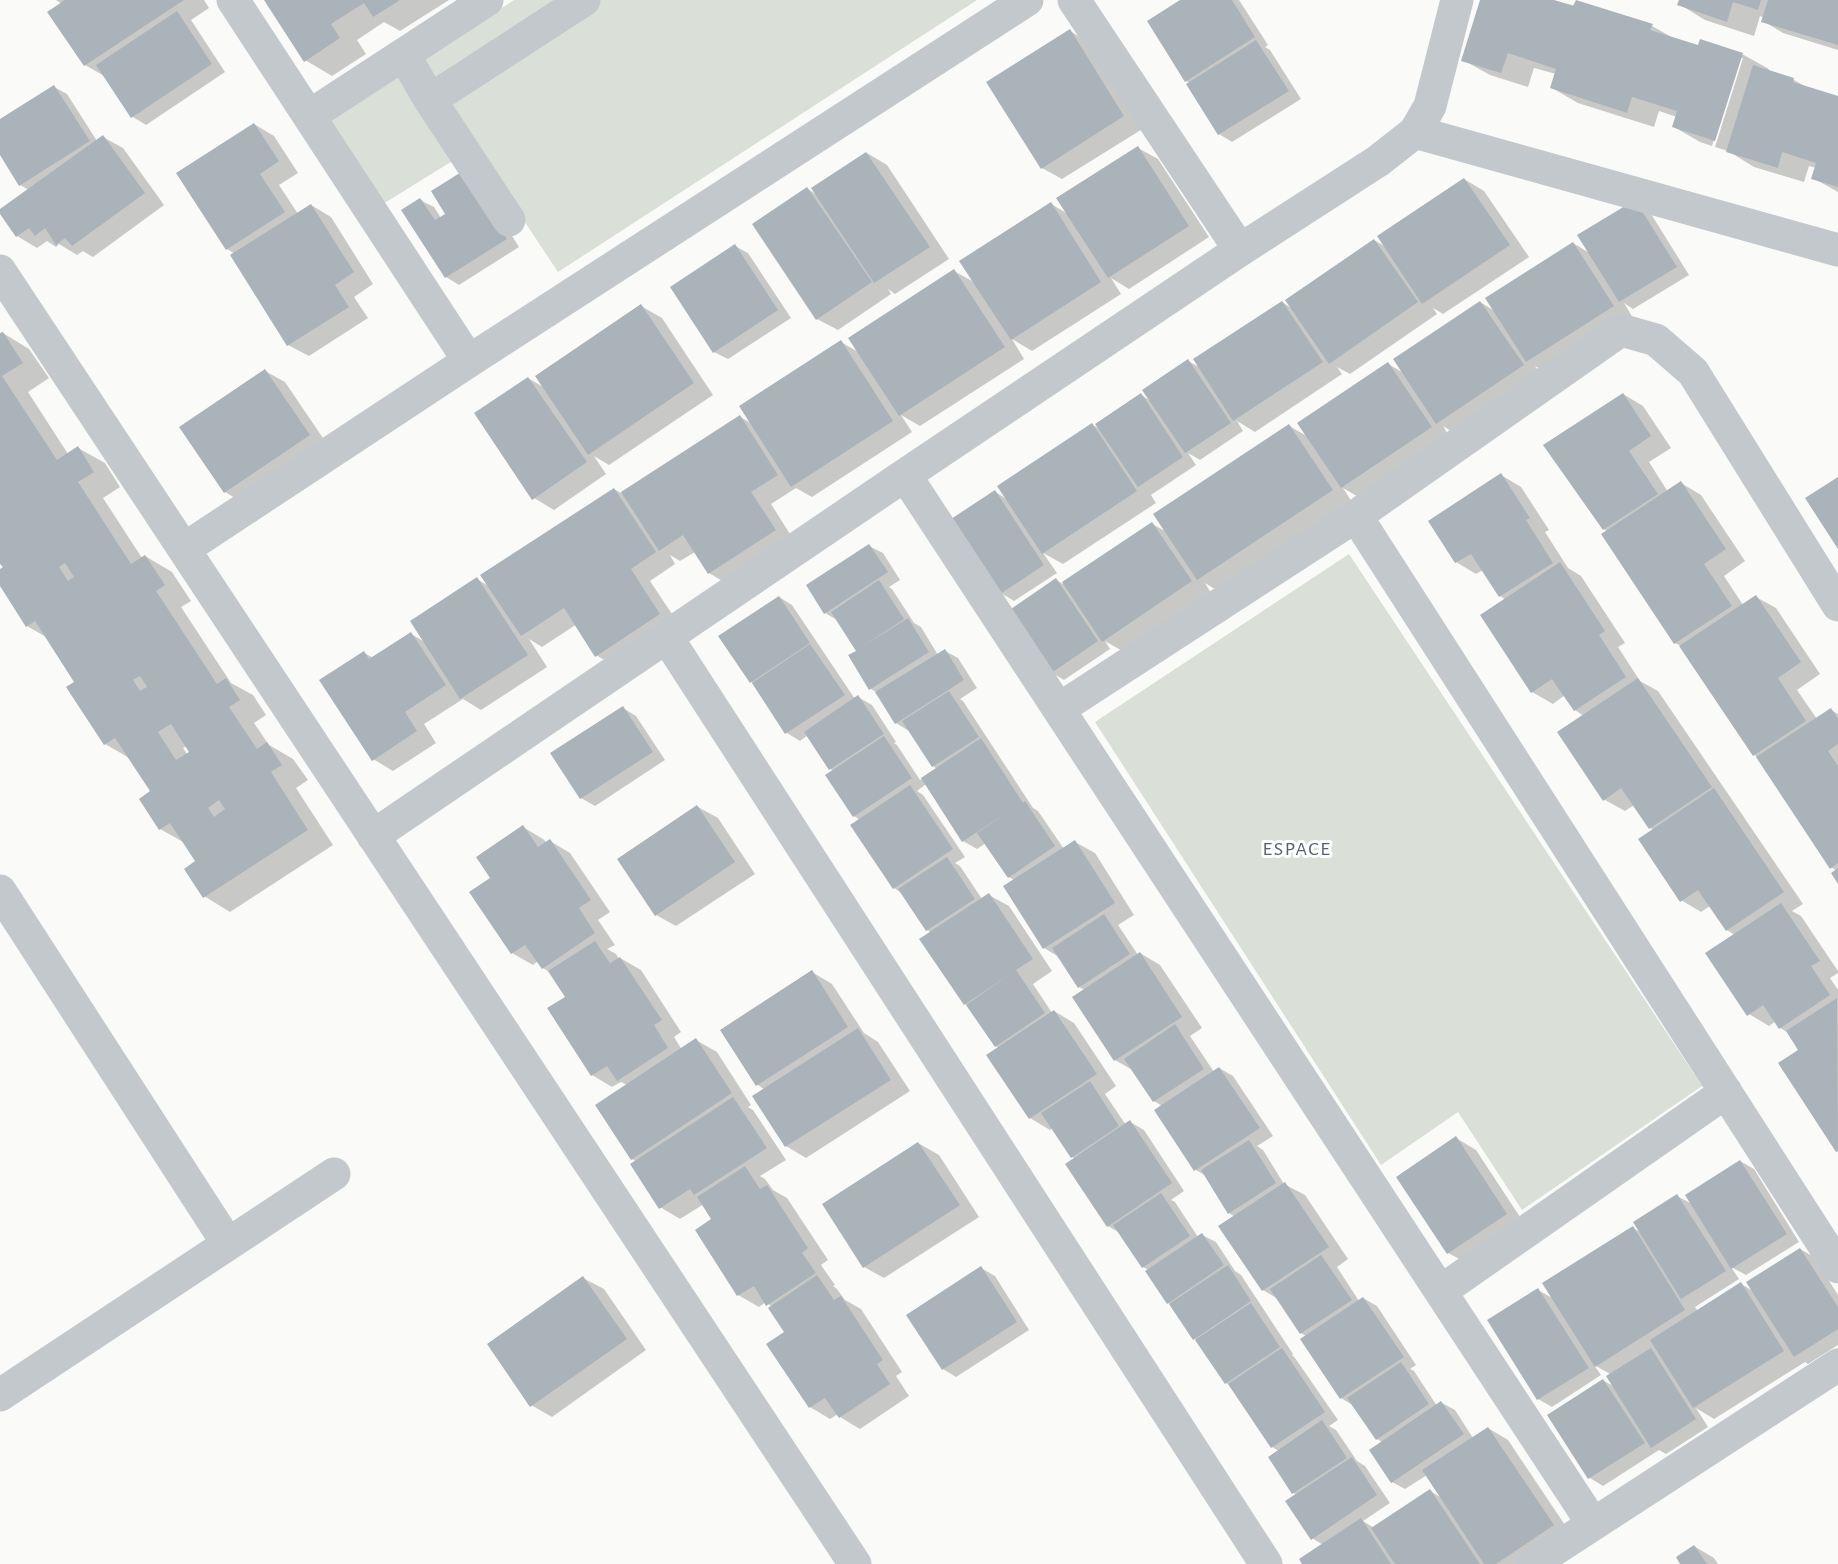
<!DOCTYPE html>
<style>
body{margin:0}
canvas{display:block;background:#fafaf8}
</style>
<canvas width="1838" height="1564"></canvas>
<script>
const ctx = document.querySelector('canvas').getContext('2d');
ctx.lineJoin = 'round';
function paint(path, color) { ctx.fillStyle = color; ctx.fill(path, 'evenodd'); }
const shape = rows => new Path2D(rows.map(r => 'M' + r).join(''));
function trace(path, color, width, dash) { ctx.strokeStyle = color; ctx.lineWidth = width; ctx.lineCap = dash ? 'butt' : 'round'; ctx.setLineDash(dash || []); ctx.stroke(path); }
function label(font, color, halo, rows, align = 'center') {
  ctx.font = font + ' "Alegreya Sans",sans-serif'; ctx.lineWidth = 6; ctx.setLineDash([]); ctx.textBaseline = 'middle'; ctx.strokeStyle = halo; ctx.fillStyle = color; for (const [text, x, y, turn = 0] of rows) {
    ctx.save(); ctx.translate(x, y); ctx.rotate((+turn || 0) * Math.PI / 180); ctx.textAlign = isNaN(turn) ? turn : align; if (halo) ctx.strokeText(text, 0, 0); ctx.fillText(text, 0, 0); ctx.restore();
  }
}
const green = shape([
 [514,0,977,0,558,272,475,147,383,204,330,120],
 [1349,554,1702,1086,1522,1210,1458,1112,1381,1165,1095,722]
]);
const shadow = shape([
 [56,0,204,0,209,8,191,20,225,72,146,125,133,117,106,77,85,65,50,12,62,4],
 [266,0,449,0,400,31,384,22,357,40,366,54,332,76,305,60],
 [1183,0,1239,0,1268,45,1265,47,1270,50,1301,99,1232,142,1219,134,1190,83,1186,81],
 [1482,0,1553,0,1652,26,1677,40,1699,47,1742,54,1769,69,1768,72,1794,80,1810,89,1838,98,1838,192,1813,178,1816,168,1809,166,1804,182,1754,167,1728,151,1715,147,1743,58,1740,58,1712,146,1700,142,1674,127,1677,117,1659,111,1654,127,1578,103,1552,88,1556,74,1534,68,1528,87,1490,75,1463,60],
 [1680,0,1838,0,1838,50,1783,33,1763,21,1764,18,1760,16,1754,36,1705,20,1679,4],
 [1070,31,1090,43,1144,128,1062,179,1042,168],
 [54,87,67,94,97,141,103,137,123,148,164,205,93,257,83,251,77,255,59,244,56,247,47,241,37,248,17,236,0,212,29,190,20,185,0,152,0,121],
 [254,124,274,136,298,173,279,185,298,214,311,205,331,217,373,284,354,297,368,318,309,356,288,345,235,254,227,249,178,174],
 [1138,148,1158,159,1209,237,1129,289,1111,278,1121,294,1032,351,1012,339,1024,359,920,426,901,415,912,432,812,497,796,488,771,504,795,542,729,585,709,573,695,552,680,561,670,555,675,564,650,581,680,626,616,667,596,655,577,624,542,647,529,639,547,667,481,710,463,699,424,724,436,743,393,771,373,759,364,653,374,658,411,634,425,642,477,579,490,587,614,489,621,493,740,417,751,423,841,342,860,353,954,271,974,282,1051,204,1068,214],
 [867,153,887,165,949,259,895,294,888,289,891,294,838,330,817,319,808,189,817,195],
 [1464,179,1484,191,1529,257,1443,314,1433,308,1437,314,1350,374,1337,367,1342,374,1255,432,1237,421,1243,431,1200,460,1188,453,1196,465,1151,495,1156,503,1063,564,1043,553,1057,573,1014,601,1001,593,995,492,1007,499,1092,425,1101,429,1141,395,1151,401,1188,361,1201,368,1282,302,1293,309,1374,240,1386,247],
 [477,180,519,247,459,285,446,277,420,200,434,207,441,218,447,214],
 [1648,209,1689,275,1633,309,1624,303,1633,318,1547,373,1535,366,1543,377,1457,435,1443,426,1451,439,1362,499,1343,488,1352,502,1218,591,1205,583,1211,593,1124,652,1105,641,1110,649,1064,680,1051,672,1056,580,1063,584,1152,524,1167,532,1289,426,1307,436,1388,364,1404,373,1480,302,1495,311,1573,243,1591,254,1580,235],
 [735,246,748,253,791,318,728,359,714,352],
 [641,306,662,318,713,395,609,465,594,456,606,474,554,510,534,498,528,378,545,388],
 [3,333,29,349,49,378,28,392,68,454,78,448,105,463,120,487,103,498,142,558,145,556,172,572,191,601,181,607,231,683,253,695,266,715,254,723,269,745,293,759,308,780,296,788,333,845,230,912,204,896,197,862,185,843,160,829,152,792,131,759,105,744,76,682,46,637,27,626,0,584,0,571,5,568,0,561,0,335],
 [187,746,191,752,187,754,183,748],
 [265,371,285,382,329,447,245,504,225,492,181,428],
 [1623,394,1643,406,1671,448,1649,462,1668,492,1681,483,1701,495,1745,561,1724,576,1743,605,1756,597,1776,608,1820,674,1797,690,1817,719,1831,710,1838,714,1838,882,1837,871,1831,867,1681,646,1675,643,1608,532,1604,529],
 [1501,475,1521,487,1549,530,1545,532,1568,568,1581,576,1625,643,1618,647,1640,681,1658,691,1803,904,1792,911,1801,916,1838,971,1838,973,1830,978,1838,990,1838,1152,1800,1051,1789,1033,1780,1028,1776,1021,1769,1026,1749,1014,1735,935,1727,930,1710,906,1701,912,1681,900,1654,830,1650,828,1634,805,1625,811,1605,800,1584,716,1575,710,1565,695,1553,704,1532,692,1506,600,1500,596,1483,570,1476,574,1456,562],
 [869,546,883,553,900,580,889,587,892,589,914,623,921,627,938,655,945,651,958,658,977,688,960,699,963,701,1033,808,1038,811,1064,849,1075,842,1095,853,1134,915,1118,925,1138,955,1140,953,1160,965,1202,1028,1190,1036,1214,1072,1219,1068,1233,1076,1273,1136,1257,1146,1263,1150,1284,1184,1305,1195,1348,1259,1337,1267,1359,1301,1363,1298,1377,1306,1416,1365,1410,1369,1414,1371,1437,1406,1442,1403,1455,1410,1473,1438,1488,1428,1508,1440,1573,1537,1533,1564,1304,1564,1323,1545,1312,1538,1297,1495,1293,1493,1279,1451,1272,1447,1232,1386,1226,1383,1171,1305,1168,1303,1149,1270,1143,1267,1120,1233,1108,1226,1076,1159,1072,1157,1053,1128,1050,1130,1030,1118,999,1048,996,1046,970,1007,965,1004,932,933,927,930,902,893,894,888,860,820,854,816,834,771,830,769,808,735,800,741,787,733,751,681,779,597,792,605,855,699,858,697,872,705,896,742,894,743,897,745,920,780,937,769,933,766,909,731,896,723,876,692,871,689,858,651,837,620,825,613],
 [926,784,963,841,977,849,986,843,1009,877,1014,880,1044,948,1059,957,1079,987,1085,990,1115,1060,1134,1071,1154,1101,1162,1106,1196,1170,1206,1176,1229,1213,1235,1217,1221,1227,1263,1290,1278,1299,1301,1333,1306,1336,1341,1398,1354,1406,1377,1439,1382,1442,1392,1482,1405,1489,1427,1475,1442,1498,1430,1491,1374,1528,1363,1521,1390,1503,1365,1466,1357,1461,1336,1430,1329,1426,1338,1420,1295,1358,1292,1355,1293,1354,1241,1275,1235,1271,1216,1242,1202,1235,1198,1237,1175,1202,1171,1200,1184,1191,1144,1130,1130,1122,1126,1125,1105,1094,1116,1086,1074,1023,1054,1011,1052,1013,1033,984,1052,971,1009,906,989,895,982,899,960,866,955,863,965,857,923,795,917,791],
 [623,708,636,716,665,760,595,806,581,798],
 [698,807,718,818,755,874,676,926,656,915],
 [523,827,543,839,547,843,550,841,570,853,610,912,598,920,615,945,607,949,616,954,619,959,620,958,641,970,681,1032,674,1037,682,1050,696,1040,717,1052,751,1105,748,1107,753,1110,786,1160,760,1176,765,1179,773,1190,787,1198,828,1260,821,1265,835,1285,833,1286,837,1289,845,1300,861,1309,902,1372,896,1376,909,1396,860,1429,840,1417,838,1414,830,1419,810,1407,786,1332,772,1307,766,1302,759,1307,738,1295,697,1231,714,1219,704,1204,680,1219,660,1207,637,1162,632,1159,597,1105,627,1085,621,1082,612,1087,592,1075,567,997,551,973,543,968,538,961,533,965,512,953,492,879],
 [812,972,832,984,864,1033,878,1042,910,1091,806,1158,786,1146,765,1090,758,1085,722,1030],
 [1456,1138,1476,1150,1526,1226,1469,1264,1448,1253],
 [918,1143,939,1155,979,1217,884,1278,864,1267],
 [1740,1161,1754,1169,1799,1242,1746,1275,1731,1267,1739,1279,1695,1307,1698,1311,1741,1284,1755,1292,1800,1249,1814,1257,1838,1295,1838,1345,1808,1364,1805,1362,1714,1419,1696,1408,1708,1427,1666,1454,1659,1450,1603,1486,1590,1478,1604,1381,1615,1387,1612,1375,1594,1365,1601,1375,1552,1407,1538,1399,1489,1320,1538,1290,1554,1299,1633,1228,1642,1233,1677,1196,1692,1204],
 [981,1268,995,1276,1029,1330,956,1377,943,1369],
 [583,1278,604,1289,646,1350,552,1417,531,1405],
 [1694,1546,1714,1558,1718,1564,1682,1564]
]);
const building = shape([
 [65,0,184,0,84,66,47,12],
 [264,0,400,0,373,17,364,3,331,24,340,38,304,62],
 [1180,0,1232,0,1255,37,1185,82,1147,21],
 [1480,0,1554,0,1573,6,1576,0,1653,24,1650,30,1698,45,1700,39,1743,53,1715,141,1672,127,1677,111,1632,97,1627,113,1550,88,1556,69,1508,53,1501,73,1461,61],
 [1679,0,1761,0,1758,10,1733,2,1727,22,1677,5],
 [1768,0,1838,0,1838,45,1761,22],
 [177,11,212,64,131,118,96,65],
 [1070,29,1124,116,1041,169,986,82],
 [1256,40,1289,91,1218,135,1186,84],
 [1753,65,1794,78,1793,82,1838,96,1838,187,1811,179,1816,163,1782,152,1778,168,1726,152],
 [54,85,90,141,19,186,0,155,0,119],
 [254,123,279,161,260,174,285,212,226,250,176,173],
 [103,135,145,193,72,246,65,238,56,245,45,228,35,236,29,228,16,237,0,214,0,209],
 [1138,146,1189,226,1108,278,1056,198],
 [866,152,930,247,874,283,811,188],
 [463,171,507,239,445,278,401,210,420,198,435,220,445,214,431,191],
 [1464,178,1510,245,1422,304,1377,236],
 [807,187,872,282,816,320,752,224],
 [1635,200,1677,267,1619,302,1577,235],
 [1051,202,1101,282,1011,340,959,261],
 [311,204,354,272,335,285,349,307,287,346,230,255],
 [1374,239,1418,302,1329,364,1285,300],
 [1573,242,1614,306,1526,362,1485,298],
 [735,244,778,310,713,353,670,287],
 [954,269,1005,347,899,416,848,338],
 [1282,301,1323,362,1233,421,1193,359],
 [1480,301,1524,365,1436,424,1393,359],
 [641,304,694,383,588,455,535,376],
 [3,332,23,363,2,376,57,460,78,446,94,472,78,482,131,564,145,555,165,585,156,591,217,684,226,678,240,700,229,707,257,749,267,742,282,765,271,772,308,830,203,898,184,869,195,861,170,823,159,830,139,799,150,791,115,738,104,745,66,687,74,682,35,621,26,627,0,586,0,569,3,567,0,564,0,333],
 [65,563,74,577,68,581,59,567],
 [140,676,147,687,140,691,133,680],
 [171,724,189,752,176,760,158,732],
 [219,800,225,809,214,817,208,808],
 [841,340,893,421,791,487,739,406],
 [1188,359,1231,423,1185,453,1142,390],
 [1388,362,1432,427,1341,488,1297,423],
 [265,369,310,435,224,493,179,427],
 [528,377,587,462,532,500,474,413],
 [1141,393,1183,457,1138,487,1095,424],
 [1623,393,1651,436,1629,451,1658,494,1603,530,1543,445],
 [740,415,778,475,751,492,776,530,708,574,683,535,659,551,621,492],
 [1092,423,1137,491,1042,554,997,486],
 [1289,424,1333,490,1197,580,1153,514],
 [1501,473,1530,518,1526,520,1553,563,1499,597,1471,554,1455,563,1428,521],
 [1838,477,1838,549,1805,498],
 [1681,481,1726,549,1704,564,1732,606,1674,644,1601,534],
 [614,488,656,552,631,569,660,614,595,657,564,608,521,636,480,575],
 [995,490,1044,565,1000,594,951,519],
 [1152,522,1192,581,1102,642,1062,582],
 [869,544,888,572,824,614,806,585],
 [1560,562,1605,631,1599,635,1626,677,1574,711,1552,679,1531,693,1480,615],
 [477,577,528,655,460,699,410,621],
 [1056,578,1098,641,1050,674,1008,611],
 [879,580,904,619,862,647,908,618,929,652,869,690,848,655,856,651,831,612],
 [1756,595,1801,662,1778,678,1806,721,1753,756,1679,646],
 [779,596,810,643,750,683,718,636],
 [411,632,446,685,405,712,417,731,372,761,319,680,364,651,369,659],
 [810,644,845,695,785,734,752,683],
 [945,649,964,680,895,724,875,692],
 [1638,678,1712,787,1649,829,1621,788,1603,801,1557,732],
 [949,691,979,737,932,767,902,721],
 [858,695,884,734,829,770,804,732],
 [623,706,653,752,580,799,550,753],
 [1831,708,1838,719,1838,744,1828,751,1838,766,1838,863,1830,869,1756,757],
 [884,736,912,778,853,817,825,775],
 [981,738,1023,803,1025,801,1055,846,1008,878,977,833,1006,813,962,842,921,778],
 [910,785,953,849,893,889,850,825],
 [1714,788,1784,892,1726,931,1698,890,1680,902,1638,839],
 [697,805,735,862,655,916,617,859],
 [523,825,538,847,550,839,591,900,579,908,595,933,542,969,525,945,511,954,469,892,490,878,476,857],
 [1075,840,1115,903,1043,949,1003,886],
 [947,857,975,899,926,931,898,889],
 [1838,868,1838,884,1831,873],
 [989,893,1033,959,1016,970,1045,1013,995,1047,966,1005,1012,973,964,1005,919,939],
 [1781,903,1820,961,1811,966,1830,995,1779,1029,1763,1005,1747,1016,1705,953],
 [1104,914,1130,954,1078,988,1052,948],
 [595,941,610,963,620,957,662,1020,654,1025,668,1048,617,1081,607,1066,591,1076,547,1008,565,997,548,971],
 [1140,952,1182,1017,1114,1061,1072,997],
 [812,970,848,1027,756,1086,720,1030],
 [1837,998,1838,1151,1836,1152,1778,1063,1798,1050,1786,1031],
 [1054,1010,1097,1074,1029,1119,986,1055],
 [1175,1024,1204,1069,1153,1102,1124,1059],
 [858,1028,891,1080,785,1147,752,1096],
 [696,1038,732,1093,631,1160,595,1105],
 [1219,1067,1260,1128,1194,1171,1154,1110],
 [1090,1081,1119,1126,1071,1158,1041,1113],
 [733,1097,767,1148,694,1195,690,1189,659,1209,630,1164],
 [1130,1120,1172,1183,1107,1227,1065,1164],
 [1456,1136,1507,1214,1447,1254,1396,1177],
 [1249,1140,1276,1183,1228,1214,1201,1170],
 [918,1142,960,1205,863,1268,822,1204],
 [1740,1160,1787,1234,1731,1269,1685,1195],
 [745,1166,760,1189,767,1185,808,1248,802,1253,816,1273,766,1306,754,1286,737,1296,695,1230,711,1219,697,1197],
 [1285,1182,1329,1247,1262,1291,1218,1226],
 [1161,1193,1190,1236,1142,1268,1113,1225],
 [1677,1194,1726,1271,1681,1299,1633,1222],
 [1633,1226,1685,1310,1595,1367,1542,1283],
 [1202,1233,1224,1265,1167,1304,1145,1271],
 [1800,1248,1838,1307,1838,1329,1794,1357,1746,1282],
 [1321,1255,1352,1300,1300,1334,1270,1289],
 [1228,1265,1251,1301,1193,1340,1169,1304],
 [981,1266,1017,1322,942,1370,906,1315],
 [817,1275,834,1300,841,1296,883,1360,877,1364,890,1384,839,1418,825,1398,809,1408,766,1344,784,1332,768,1308],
 [583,1276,627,1339,530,1407,487,1344],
 [1741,1282,1784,1351,1693,1408,1650,1340],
 [1538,1288,1589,1368,1537,1400,1487,1320],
 [1363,1297,1404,1357,1340,1399,1300,1339],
 [1251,1303,1280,1347,1225,1384,1195,1340],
 [1282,1348,1325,1412,1271,1448,1228,1384],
 [1651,1348,1696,1419,1651,1448,1606,1376],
 [1401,1362,1429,1404,1376,1440,1347,1398],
 [1603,1379,1645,1443,1588,1479,1547,1415],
 [1441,1401,1464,1434,1391,1483,1369,1450],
 [1322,1420,1347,1458,1292,1494,1268,1457],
 [1488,1427,1554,1525,1496,1564,1484,1564,1422,1470],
 [1352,1457,1377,1495,1311,1540,1285,1501],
 [1430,1489,1480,1564,1395,1564,1371,1528],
 [1361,1518,1391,1564,1302,1564,1299,1559],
 [1694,1545,1707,1564,1680,1564,1676,1557]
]);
const minor = shape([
 [233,0,469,361],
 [1074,0,1240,250],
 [404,55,430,100,509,220],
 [430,100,584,0],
 [309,116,487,0],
 [1415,132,1838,250],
 [0,271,855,1564],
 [905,475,1593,1524],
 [1356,516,1838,1267],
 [184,549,469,361,1027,0],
 [666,636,1266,1564],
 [1059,709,1356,516,1621,330,1656,340,1693,372,1838,605],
 [373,836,905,475,1240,250,1378,161,1415,132,1430,106,1457,0],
 [0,891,228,1244],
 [1441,1291,1726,1092],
 [0,1395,334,1174],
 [1532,1564,1838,1365]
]);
const neighbourhoodNames = [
 ["ESPACE",1297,849]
];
paint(green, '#dadfd7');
paint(shadow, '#0003');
paint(building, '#aab3b9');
trace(minor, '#c3c8cc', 33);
ctx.letterSpacing = '1.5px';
label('20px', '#57646e', '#fff', neighbourhoodNames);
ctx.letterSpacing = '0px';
</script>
